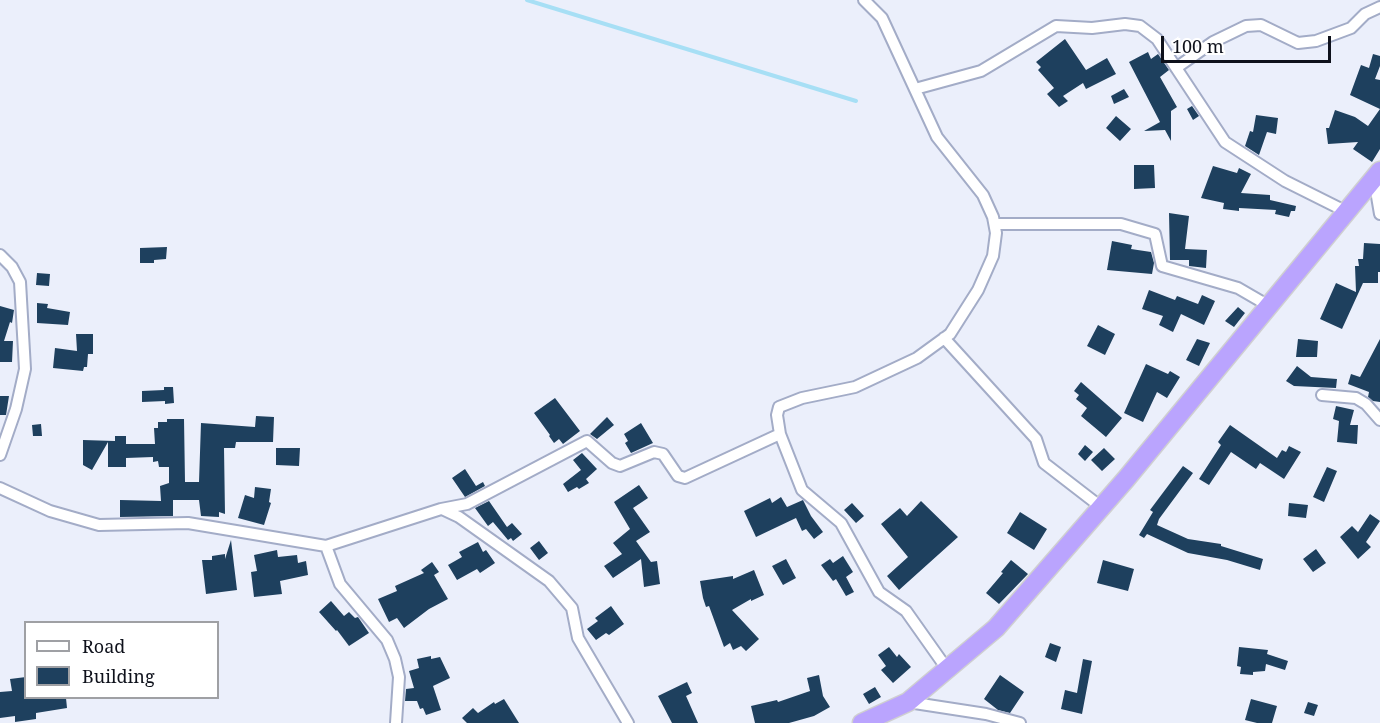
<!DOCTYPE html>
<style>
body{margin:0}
#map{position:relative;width:1380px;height:723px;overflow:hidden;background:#ebeffb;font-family:"Noto Serif",serif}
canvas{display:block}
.legend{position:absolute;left:24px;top:621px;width:195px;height:78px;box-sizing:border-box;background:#fff;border:2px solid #9fa0a4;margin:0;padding:8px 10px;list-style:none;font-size:18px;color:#0e111b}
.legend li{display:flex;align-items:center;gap:12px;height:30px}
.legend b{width:30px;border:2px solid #9fa0a4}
.scale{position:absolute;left:1161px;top:36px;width:170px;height:27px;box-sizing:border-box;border:3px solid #0e111b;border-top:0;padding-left:8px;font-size:18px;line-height:21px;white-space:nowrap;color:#0e111b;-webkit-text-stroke:4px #fff;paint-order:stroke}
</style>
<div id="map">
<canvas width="1380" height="723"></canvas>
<ul class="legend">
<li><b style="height:8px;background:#fff"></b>Road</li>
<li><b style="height:16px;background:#1e405e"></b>Building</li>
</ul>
<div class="scale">100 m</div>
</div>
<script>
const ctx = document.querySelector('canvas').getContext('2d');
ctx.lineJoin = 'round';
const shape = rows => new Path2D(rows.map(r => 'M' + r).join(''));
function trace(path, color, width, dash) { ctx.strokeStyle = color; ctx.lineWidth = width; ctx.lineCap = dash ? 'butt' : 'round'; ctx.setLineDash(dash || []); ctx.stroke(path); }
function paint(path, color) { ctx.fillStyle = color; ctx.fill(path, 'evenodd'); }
const stream = shape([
 [527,0,856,101]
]);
const building = shape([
 [1065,39,1086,70,1107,58,1116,74,1086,89,1083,83,1063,96,1068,101,1059,107,1047,94,1054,88,1038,70,1041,67,1036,62],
 [1148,52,1151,59,1158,54,1169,70,1160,77,1177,107,1171,111,1171,141,1165,130,1144,131,1160,122,1129,62],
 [1373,54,1380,56,1380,66,1375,79,1380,80,1380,149,1372,162,1353,149,1358,142,1328,144,1326,128,1329,128,1335,110,1355,117,1368,126,1380,109,1350,95,1361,65,1369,68],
 [1124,89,1129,97,1114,104,1111,96],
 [1192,106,1199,116,1193,120,1187,109],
 [1256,115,1278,118,1276,134,1267,132,1259,155,1245,146,1250,131,1253,132],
 [1116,116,1131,129,1120,141,1106,128],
 [1134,165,1154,165,1155,188,1134,189],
 [1213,166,1237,173,1239,168,1251,174,1241,193,1270,195,1270,200,1296,206,1295,211,1291,211,1289,217,1275,214,1276,210,1239,208,1239,211,1223,209,1224,203,1201,198],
 [1169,213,1189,216,1185,249,1207,250,1206,268,1189,266,1189,260,1170,260],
 [1112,241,1132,245,1131,249,1151,252,1154,263,1152,274,1107,270],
 [1364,243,1380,244,1380,272,1378,272,1378,283,1363,283,1342,329,1320,319,1336,283,1356,292,1355,266,1359,266,1358,259,1363,259],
 [167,247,166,259,154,260,154,263,140,263,140,248],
 [37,273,50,274,49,286,36,285],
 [1149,290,1175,300,1177,296,1198,304,1202,295,1215,301,1204,325,1181,314,1173,332,1159,325,1163,316,1142,309],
 [37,303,48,304,47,308,70,312,68,325,37,323],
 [0,306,14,310,12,323,10,322,4,341,13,341,12,362,0,362],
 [1238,307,1245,313,1234,327,1225,321],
 [1098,325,1115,334,1105,355,1087,346],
 [76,334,93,334,93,354,88,354,87,367,84,367,83,371,53,368,55,348,77,351],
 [1197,339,1210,343,1199,366,1186,360],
 [1298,339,1318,341,1317,357,1296,357],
 [1380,339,1380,402,1373,401,1368,397,1369,392,1348,384,1351,374,1360,377],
 [1146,364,1168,374,1170,371,1180,377,1167,398,1157,392,1143,422,1124,413],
 [1297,366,1311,377,1337,379,1336,388,1294,386,1286,381],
 [1081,382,1122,418,1106,437,1081,416,1087,408,1076,399,1079,395,1074,391],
 [164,387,173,387,174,403,165,404,165,401,142,402,142,391,164,390],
 [0,396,9,396,6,415,0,415],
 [555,398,580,431,563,444,559,439,554,443,549,436,550,435,534,413],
 [1336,406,1354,410,1350,425,1358,425,1357,444,1337,442,1339,421,1333,419],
 [256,416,274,417,273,442,236,442,235,448,224,448,225,514,219,512,219,517,201,516,199,500,173,500,173,516,120,517,120,500,161,501,160,486,169,483,169,467,159,467,158,461,153,462,153,457,126,458,126,467,108,467,108,442,92,470,83,465,83,440,115,441,115,436,126,436,126,444,155,444,154,428,158,428,158,422,167,422,167,419,184,419,185,482,199,482,201,423,255,427],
 [607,417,614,425,597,439,590,434],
 [641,423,653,443,631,453,625,443,628,441,624,434],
 [41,424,42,436,33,436,32,425],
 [1230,425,1277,458,1282,450,1286,452,1289,446,1301,452,1284,479,1260,463,1256,469,1231,452,1209,485,1199,479,1221,445,1218,442],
 [1085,445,1093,452,1085,461,1078,454],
 [276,448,300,448,299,466,276,465],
 [1104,448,1115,459,1102,471,1091,460],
 [582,453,597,469,586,479,589,483,579,489,577,487,568,492,563,484,581,470,573,460],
 [1183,466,1193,473,1159,519,1157,525,1188,539,1221,544,1221,546,1263,559,1260,570,1227,560,1188,553,1147,534,1144,538,1139,535,1153,512,1150,510],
 [1327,467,1337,471,1324,502,1313,497],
 [465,469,476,486,483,482,485,486,465,497,452,478],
 [639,485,648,498,633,508,650,532,636,541,651,562,657,561,660,584,644,587,641,559,613,578,604,566,622,554,613,543,630,529,614,502],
 [255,487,271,489,269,502,271,503,264,525,238,518,245,495,254,498],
 [781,497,787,507,803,500,811,516,823,532,814,539,806,529,802,531,796,518,756,537,744,511,770,498,772,503],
 [489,501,507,527,512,523,522,534,513,541,511,538,508,540,493,522,488,526,475,508],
 [921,501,958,537,899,590,887,576,908,557,881,524,900,508,907,516],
 [852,503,864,516,856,523,844,510],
 [1289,503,1308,505,1306,518,1288,516],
 [1020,512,1047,529,1034,550,1007,533],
 [1370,514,1380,521,1366,542,1371,547,1358,559,1340,537,1352,526,1358,532],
 [231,540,237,590,206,594,202,560,212,560,212,556,225,554,225,559],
 [539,541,548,553,539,560,530,548],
 [478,542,483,552,486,550,495,563,480,573,477,569,457,580,448,565,462,557,459,552],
 [1316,549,1326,563,1313,572,1303,559],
 [277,550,278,557,297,555,298,563,306,561,308,575,280,581,282,594,254,597,251,572,257,571,254,555],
 [843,556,853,572,846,577,854,592,846,596,836,579,833,581,821,565,830,559,833,563],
 [786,559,796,578,783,585,772,566],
 [1011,560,1028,574,999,604,986,593,1003,573,1001,572],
 [1103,560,1134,569,1128,591,1097,583],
 [432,562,439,572,434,575,448,599,429,609,404,628,397,618,389,622,378,599,397,591,395,586,424,573,421,570],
 [754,570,764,595,751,601,751,599,732,610,759,639,746,651,741,646,733,650,730,643,724,647,709,606,706,607,703,598,700,581,733,576,733,579],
 [331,601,344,616,349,612,355,618,358,617,369,633,349,646,337,630,336,631,319,612],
 [611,606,624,624,609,635,606,633,596,640,587,629,598,621,595,618],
 [1050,643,1061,647,1056,662,1045,657],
 [889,647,897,657,899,654,911,667,893,683,881,670,886,666,878,655],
 [1239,647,1268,650,1267,654,1288,661,1285,670,1266,664,1265,671,1253,672,1253,675,1240,674,1241,667,1237,666],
 [431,656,431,659,440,657,450,678,433,686,441,710,426,715,423,708,420,709,417,701,405,701,406,689,414,688,409,671,419,668,417,659],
 [1083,659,1092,661,1082,714,1061,709,1065,690,1077,693],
 [819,675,823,696,830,707,814,716,789,723,755,723,751,706,777,700,778,702,810,691,807,678],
 [1000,675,1024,692,1010,713,998,710,984,699],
 [26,677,26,698,66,698,67,708,36,713,36,719,15,722,15,716,0,718,0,692,12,691,10,679],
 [687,682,692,693,686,696,698,723,672,723,658,696],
 [875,687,881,697,869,704,863,694],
 [504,699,519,723,467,723,462,718,473,708,478,713,494,702,495,704],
 [1251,699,1277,706,1272,723,1257,723,1245,720],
 [1308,702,1318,705,1314,716,1304,713]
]);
const minor = shape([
 [864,0,882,18,937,137,983,195,993,217,996,233,993,256,978,290,950,334,917,358,855,387,802,398,779,407,777,415,780,434,802,490,841,523,879,592,906,611,947,669],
 [1176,68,1213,42,1246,26,1261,25,1298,43,1316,41,1351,28,1365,14,1380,7],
 [915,89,981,71,1056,26,1092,28,1125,24,1140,26,1157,39,1225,142,1285,181,1347,212],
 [1374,179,1380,214],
 [995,224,1121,224,1155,234,1162,266,1238,288,1269,306],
 [0,255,12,267,20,282,25,369,16,409,0,455],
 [944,338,1036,439,1044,463,1101,507],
 [1322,395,1356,398,1366,404,1380,420],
 [0,488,50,511,99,525,188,523,326,546,441,509,467,504,587,441,612,463,620,466,654,452,663,454,678,476,685,478,780,434],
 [442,509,459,517,549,581,572,608,578,638,628,723],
 [326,546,340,584,387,640,395,659,399,677,396,723],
 [908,702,986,714,1020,723]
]);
const trunk = shape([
 [862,723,908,702,996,628,1126,479,1380,171]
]);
trace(stream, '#a7dff5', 4);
paint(building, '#1e405e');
trace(minor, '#a3acc7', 14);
trace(trunk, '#cfcfd1', 21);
trace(minor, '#fff', 10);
trace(trunk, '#baa4fe', 18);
</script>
